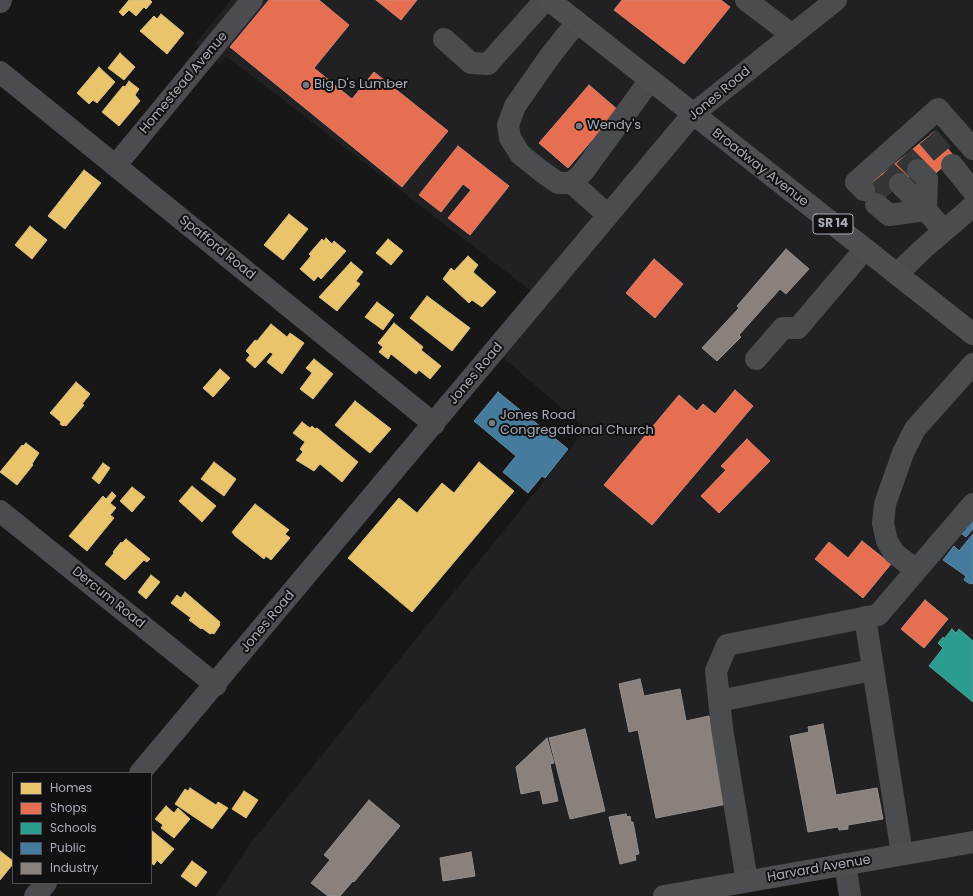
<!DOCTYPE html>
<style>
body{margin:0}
#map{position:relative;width:973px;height:896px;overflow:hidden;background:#171717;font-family:Poppins,sans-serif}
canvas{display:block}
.legend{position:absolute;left:12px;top:772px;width:140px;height:112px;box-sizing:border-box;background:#111113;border:1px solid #4d4f55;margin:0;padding:5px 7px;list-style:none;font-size:12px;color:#a8adb8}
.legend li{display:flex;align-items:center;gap:8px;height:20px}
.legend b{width:20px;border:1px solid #4d4f55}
</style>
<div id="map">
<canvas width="973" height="896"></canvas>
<ul class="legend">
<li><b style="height:11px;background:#e9c46a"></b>Homes</li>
<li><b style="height:11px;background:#e76f51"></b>Shops</li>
<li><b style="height:11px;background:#2a9d8f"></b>Schools</li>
<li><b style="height:11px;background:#457b9d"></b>Public</li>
<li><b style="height:11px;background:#8a817c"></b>Industry</li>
</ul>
</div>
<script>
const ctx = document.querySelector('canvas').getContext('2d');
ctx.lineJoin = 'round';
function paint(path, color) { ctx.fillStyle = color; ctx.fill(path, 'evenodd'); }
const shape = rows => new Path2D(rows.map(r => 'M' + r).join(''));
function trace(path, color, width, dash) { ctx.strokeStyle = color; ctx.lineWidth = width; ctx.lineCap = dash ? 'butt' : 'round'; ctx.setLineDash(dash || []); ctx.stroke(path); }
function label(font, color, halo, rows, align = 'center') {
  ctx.font = font + ' Poppins,sans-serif'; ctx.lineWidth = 4; ctx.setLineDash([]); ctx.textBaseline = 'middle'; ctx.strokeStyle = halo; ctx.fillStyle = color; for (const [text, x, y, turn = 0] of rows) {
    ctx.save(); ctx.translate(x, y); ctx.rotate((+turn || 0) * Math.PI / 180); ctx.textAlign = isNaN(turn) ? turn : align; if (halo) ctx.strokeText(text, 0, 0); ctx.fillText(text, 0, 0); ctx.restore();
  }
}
const built = shape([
 [231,0,973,0,973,896,850,896,845,864,664,896,215,896,250,844,586,429,495,351,539,297,226,56,219,64,195,44]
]);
const homes = shape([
 [129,0,150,0,152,2,146,9,144,7,136,16,129,10,123,16,119,12,129,0],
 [161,14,184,33,167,54,140,31,154,16,157,19,161,14],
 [120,53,135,67,124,80,108,68,120,53],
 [99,67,115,82,97,103,93,100,89,104,77,93,99,67],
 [129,81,139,89,135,95,140,101,119,126,102,112,123,86,125,87,129,81],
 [84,170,101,183,65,229,48,216,84,170],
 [289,214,308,229,283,260,264,245,289,214],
 [30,226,47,240,32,259,15,245,30,226],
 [326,238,332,244,334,241,346,251,321,279,318,276,314,281,300,269,311,256,309,254,322,239,324,241,326,238],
 [388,239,403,251,391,265,376,253,388,239],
 [468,256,478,265,473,272,496,292,482,307,472,300,469,303,443,279,451,268,454,271,468,256],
 [351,262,363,272,356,281,360,284,337,311,319,297,351,262],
 [427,296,470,328,452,351,410,318,427,296],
 [377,302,394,315,383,330,365,317,377,302],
 [394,323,423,347,421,350,441,366,430,379,419,370,416,374,391,354,388,359,379,352,383,347,378,343,394,323],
 [271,324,287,337,290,333,304,343,282,374,267,362,273,354,270,352,255,368,246,360,250,355,246,351,255,340,257,341,271,324],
 [314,359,333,374,313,399,300,389,312,373,306,368,314,359],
 [220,369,230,378,213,397,203,388,220,369],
 [76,382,90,394,82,404,84,405,66,426,64,425,63,426,60,424,61,422,50,413,76,382],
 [355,401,391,429,370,453,335,425,355,401],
 [302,422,310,428,312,426,315,429,317,428,358,462,342,482,320,464,314,471,296,460,303,452,300,449,305,442,293,433,302,422],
 [26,443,39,453,32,464,33,465,17,485,0,472,22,445,23,446,26,443],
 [214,462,236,479,224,496,201,479,214,462],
 [479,462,514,491,412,612,348,558,399,498,417,513,442,483,454,493,479,462],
 [103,463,110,468,99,484,92,478,103,463],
 [192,486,216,506,202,522,179,501,192,486],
 [132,487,145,497,132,512,120,501,132,487],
 [112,492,116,496,110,503,116,508,110,515,114,518,87,551,69,536,103,496,106,499,112,492],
 [255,504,289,530,285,534,290,538,271,560,266,556,264,559,235,536,232,532,255,504],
 [126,539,150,559,147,562,144,560,125,580,105,564,114,553,113,552,121,542,122,543,126,539],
 [151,575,160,582,146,599,138,592,151,575],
 [185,592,220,622,219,624,220,625,214,634,212,633,210,634,202,628,201,629,189,620,191,618,171,603,177,595,181,598,185,592],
 [190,788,216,805,218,802,228,808,212,829,175,804,185,789,188,791,190,788],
 [244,791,258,800,246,818,232,809,244,791],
 [166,806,174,813,178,808,190,819,174,838,161,828,163,825,155,819,166,806],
 [151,830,174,849,161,864,157,860,154,865,151,863,151,830],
 [0,851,13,861,13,864,0,880,0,851],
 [192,861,207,872,196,887,181,876,192,861]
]);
const shops = shape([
 [269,0,319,0,349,25,314,68,352,99,374,72,448,131,402,187,230,47,269,0],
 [376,0,417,0,401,20,376,0],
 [622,0,721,0,730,7,684,64,614,10,622,0],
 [589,85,618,110,568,168,539,143,589,85],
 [934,132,957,160,944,166,932,176,923,165,876,204,860,192,934,132],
 [458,146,509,186,470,235,448,218,471,190,463,184,441,212,419,195,458,146],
 [654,259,683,284,655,318,626,293,654,259],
 [735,390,753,406,652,525,604,485,679,395,697,411,703,404,715,414,735,390],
 [747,439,770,461,719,513,701,496,726,470,721,466,747,439],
 [862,541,891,564,863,598,815,559,829,542,848,558,862,541],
 [925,600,948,619,924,648,901,629,925,600]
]);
const schools = shape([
 [952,629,956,633,959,629,973,641,973,702,929,666,943,648,938,643,943,637,944,639,952,629]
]);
const public = shape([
 [498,392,568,449,545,478,542,476,528,493,503,472,516,456,474,421,498,392],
 [973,521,973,529,966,537,962,534,973,521],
 [973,534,973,584,971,583,970,584,964,580,966,576,943,560,954,546,959,551,973,534]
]);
const industry = shape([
 [786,249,809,269,786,294,780,289,739,335,741,337,717,361,702,348,739,308,737,306,786,249],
 [640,679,644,696,680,689,686,721,709,716,727,804,656,818,638,730,629,732,619,684,640,679],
 [823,724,836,795,877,788,883,819,848,825,848,829,839,830,838,827,808,832,790,736,809,732,808,727,823,724],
 [585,729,605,811,570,819,549,738,585,729],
 [547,738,554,763,550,764,558,801,543,804,540,790,521,794,516,767,547,738],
 [369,800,400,826,354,882,353,881,340,896,328,896,311,883,330,860,324,855,369,800],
 [626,814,627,817,630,816,631,822,633,822,639,854,635,855,636,860,620,864,609,817,626,814],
 [471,852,475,876,443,881,440,858,471,852]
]);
const minorTunnel = shape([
 [928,137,952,165],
 [904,156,918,170],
 [886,171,900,184],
 [873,182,885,197]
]);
const minor = shape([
 [746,0,792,35],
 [0,2,1,0],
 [577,22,550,56,515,106,508,125,510,138,520,154,541,171,558,183,572,183,583,172,650,80],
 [444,39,471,63,488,64,545,0],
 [0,72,434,424],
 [116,165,252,0],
 [952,165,973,191],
 [918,170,927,179,926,210],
 [572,183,608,215],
 [900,184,926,210],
 [864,190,856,182,938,109,973,149],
 [876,204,889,215,926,210,944,231],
 [897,274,924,248,973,206],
 [756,359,783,328,798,328,865,249],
 [0,511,216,685],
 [916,570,894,553,887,541,883,523,885,504,903,453,915,429,973,364],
 [865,617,902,854],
 [719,701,872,670],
 [140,773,693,114,836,0],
 [845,864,850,896],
 [747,881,722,728,716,671,727,645,878,615,973,504],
 [35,896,46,883]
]);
const major = shape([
 [549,0,973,334],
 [664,896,973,842]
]);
const markers = [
 [306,85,4,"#757880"],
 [579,126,4,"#757880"],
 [492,423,4,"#757880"]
];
const shields = [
 [833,224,40]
];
const shieldNames = [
 ["SR 14",833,224]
];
const streetNames = [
 ["Homestead Avenue",184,83,-50],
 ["Jones Road",720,94,-40],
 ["Broadway Avenue",760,168,38],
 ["Spafford Road",217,248,39],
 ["Jones Road",476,374,-50],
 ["Dercum Road",108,598,39],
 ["Jones Road",268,622,-50],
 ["Harvard Avenue",819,869,-10]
];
const poiNames = [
 ["Big D's Lumber",314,85],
 ["Wendy's",587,126],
 ["Jones Road",500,416],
 ["Congregational Church",500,431]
];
paint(built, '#212123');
paint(homes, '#e9c46a');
trace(homes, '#d6bd81', 1);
paint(shops, '#e76f51');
trace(shops, '#d48270', 1);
paint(schools, '#2a9d8f');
trace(schools, '#50a29b', 1);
paint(public, '#457b9d');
trace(public, '#638aa5', 1);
paint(industry, '#8a817c');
trace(industry, '#938e8e', 1);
trace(minorTunnel, '#343537', 22, [22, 11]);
trace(minor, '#4b4c50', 22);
trace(major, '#4d4f52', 22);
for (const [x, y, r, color] of markers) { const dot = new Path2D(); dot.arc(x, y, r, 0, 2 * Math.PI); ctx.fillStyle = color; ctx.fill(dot); trace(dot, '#111113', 1.5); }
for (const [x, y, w] of shields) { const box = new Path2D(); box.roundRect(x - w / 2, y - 10, w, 20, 3); ctx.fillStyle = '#111113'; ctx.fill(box); trace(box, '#a8adb8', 1); }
label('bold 12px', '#a8adb8', null, shieldNames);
label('13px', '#a8adb8', '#111113', streetNames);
label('13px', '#a8adb8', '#111113', poiNames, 'left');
</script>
